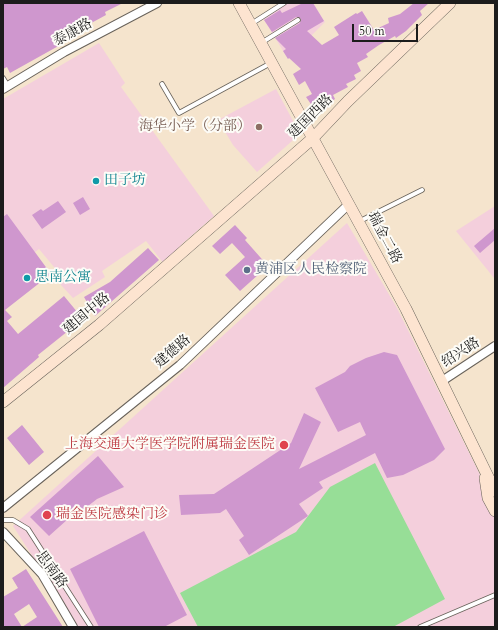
<!DOCTYPE html>
<meta charset="utf-8">
<style>
body{margin:0}
#map{position:relative;width:498px;height:630px;overflow:hidden;background:#f5e4cd;font-family:Cardo,serif}
canvas{display:block}
.frame{position:absolute;inset:0;border:4px solid #1c1c1c;pointer-events:none}
.scale{position:absolute;left:352px;top:24px;width:66px;height:18px;box-sizing:border-box;border:2px solid #1c1c1c;border-top:0;padding-left:5px;font-size:12px;line-height:14px;white-space:nowrap;color:#1c1c1c;-webkit-text-stroke:3px #fdfcf7;paint-order:stroke}
</style>
<div id="map">
<canvas width="498" height="630"></canvas>
<div class="frame"></div>
<div class="scale">50 m</div>
</div>
<script>
const ctx = document.querySelector('canvas').getContext('2d');
ctx.lineJoin = 'round';
function paint(path, color) { ctx.fillStyle = color; ctx.fill(path, 'evenodd'); }
const shape = rows => new Path2D(rows.map(r => 'M' + r).join(''));
function trace(path, color, width, dash) { ctx.strokeStyle = color; ctx.lineWidth = width; ctx.lineCap = dash ? 'butt' : 'round'; ctx.setLineDash(dash || []); ctx.stroke(path); }
function label(font, color, halo, rows, align = 'center') {
  ctx.font = font + ' Cardo,"Noto Serif SC",serif'; ctx.lineWidth = 4; ctx.setLineDash([]); ctx.textBaseline = 'middle'; ctx.strokeStyle = halo; ctx.fillStyle = color; for (const [text, x, y, turn = 0] of rows) {
    ctx.save(); ctx.translate(x, y); ctx.rotate((+turn || 0) * Math.PI / 180); ctx.textAlign = isNaN(turn) ? turn : align; if (halo) ctx.strokeText(text, 0, 0); ctx.fillText(text, 0, 0); ctx.restore();
  }
}
const built = shape([
 [288,3,313,3,325,22,288,59,263,18],
 [99,43,125,83,121,87,214,216,183,243,164,264,146,241,102,271,105,277,73,298,61,285,59,273,39,249,3,276,3,99],
 [276,89,300,134,257,172,233,145,218,120],
 [495,206,495,277,494,278,456,231],
 [347,223,397,308,495,505,495,627,78,627,13,526]
]);
const green = shape([
 [375,463,445,599,393,627,198,627,180,593,296,532,330,487]
]);
const building = shape([
 [3,3,123,3,105,12,106,15,60,40,62,44,10,73,7,67,3,69],
 [303,3,313,3,324,21,307,31,322,45,339,35,334,27,356,13,357,14,362,11,374,30,389,23,388,18,400,14,414,3,429,3,420,11,422,15,406,31,396,38,395,36,379,45,366,54,368,57,357,63,361,71,354,75,356,79,346,84,348,87,333,95,335,99,328,104,330,106,321,111,316,105,313,107,306,97,312,94,305,81,299,85,293,74,301,69,289,58,288,59,283,51,286,49,275,38,300,23,301,19,296,17,272,32,264,20,280,10,282,13],
 [83,197,90,209,80,215,73,203],
 [58,201,66,212,42,229,32,215,41,209,43,211],
 [7,214,51,274,5,310,12,317,7,321,18,334,64,296,83,319,38,355,39,357,3,388,3,217],
 [235,225,247,238,245,240,268,266,240,291,225,275,245,257,232,243,220,254,212,246],
 [495,228,495,240,480,253,474,246],
 [148,248,159,260,95,316,84,297,110,282],
 [384,352,397,355,445,449,434,460,403,475,387,478,375,453,319,482,323,488,299,504,308,516,249,555,239,540,244,536,226,509,220,513,181,515,179,495,214,494,291,443,304,413,321,422,299,469,366,435,360,422,338,432,315,388,345,372,350,366,366,358],
 [22,425,44,452,29,465,7,438],
 [98,456,124,487,97,499,70,520,68,519,49,536,30,517],
 [144,531,187,615,164,627,99,627,70,569],
 [26,569,63,627,3,627,3,597,18,588,12,578],
 [29,604,37,617,22,627,14,614]
]);
const lane = shape([
 [251,24,284,3],
 [261,43,298,20],
 [3,78,8,86],
 [162,84,179,113,271,63],
 [360,221,422,190],
 [3,520,13,520,28,529,91,627],
 [420,627,495,595]
]);
const street = shape([
 [3,89,64,52,157,3],
 [442,381,495,346],
 [3,508,180,365,349,204],
 [3,532,42,574,73,627]
]);
const secondary = shape([
 [239,3,406,309,495,491],
 [3,402,99,325,313,138,348,101,450,3],
 [485,478,488,498,495,511]
]);
const markers = [
 [259,127,4,"#8d6e63"],
 [96,181,4,"#0f9aa8"],
 [247,270,4,"#5c6f8a"],
 [27,278,4,"#0f9aa8"],
 [284,445,5,"#e0444e"],
 [47,515,5,"#e0444e"]
];
const streetNames = [
 ["泰康路",73,33,-29],
 ["建国西路",311,117,-45],
 ["瑞金二路",384,238,62],
 ["建国中路",87,314,-40],
 ["建德路",173,352,-41],
 ["绍兴路",461,353,-33],
 ["思南路",51,570,54]
];
const educationNames = [
 ["海华小学（分部）",251,127]
];
const cultureNames = [
 ["田子坊",104,181],
 ["思南公寓",35,278]
];
const serviceNames = [
 ["黄浦区人民检察院",255,270]
];
const healthNames = [
 ["上海交通大学医学院附属瑞金医院",275,445],
 ["瑞金医院感染门诊",56,515,"left"]
];
paint(built, '#f4cfdc');
paint(green, '#97de97');
paint(building, '#cf97ce');
trace(lane, '#68625a', 5.5);
trace(street, '#68625a', 10);
trace(secondary, '#68625a', 12);
trace(lane, '#fff', 4);
trace(street, '#fff', 8);
trace(secondary, '#fde4d0', 11);
for (const [x, y, r, color] of markers) { const dot = new Path2D(); dot.arc(x, y, r, 0, 2 * Math.PI); ctx.fillStyle = color; ctx.fill(dot); trace(dot, '#fdfcf7', 1.5); }
label('14px', '#1c1c1c', '#fdfcf7', streetNames);
label('14px', '#785e54', '#fdfcf7', educationNames, 'right');
label('14px', '#0d838f', '#fdfcf7', cultureNames, 'left');
label('14px', '#4e5e75', '#fdfcf7', serviceNames, 'left');
label('14px', '#be3a42', '#fdfcf7', healthNames, 'right');
</script>
